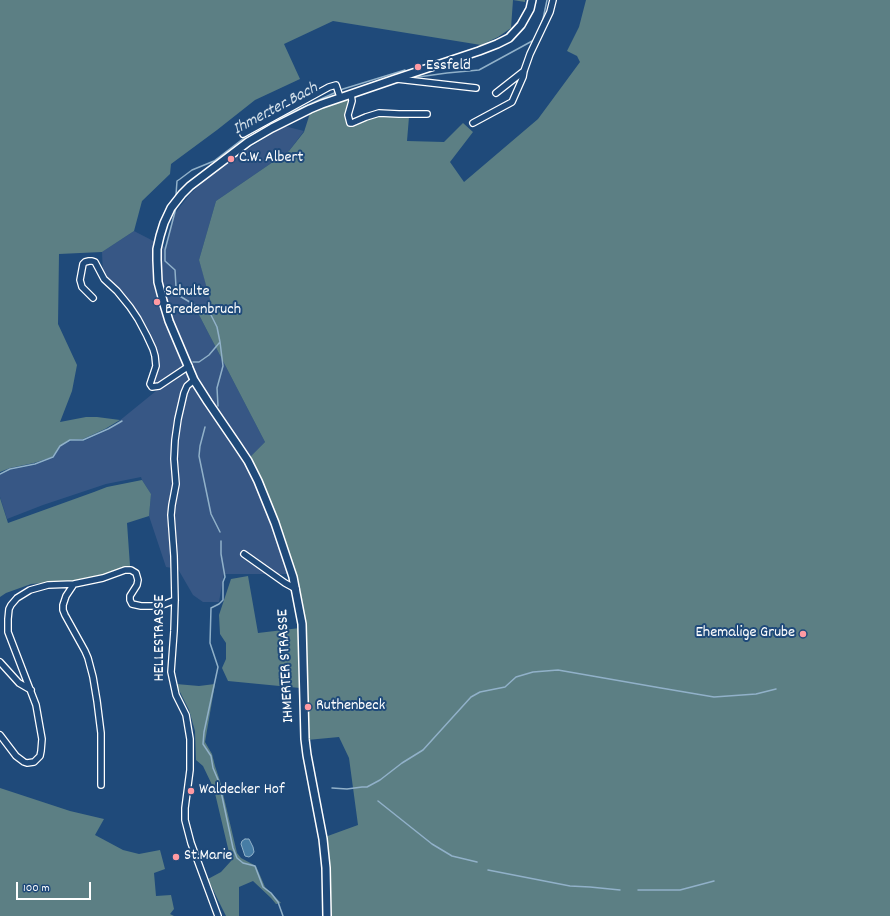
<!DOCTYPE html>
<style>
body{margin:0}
#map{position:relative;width:890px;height:916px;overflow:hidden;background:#1f4a7a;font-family:Dekko,sans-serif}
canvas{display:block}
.scale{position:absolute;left:16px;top:882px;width:75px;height:18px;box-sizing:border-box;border:2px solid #fff;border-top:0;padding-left:5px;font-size:12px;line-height:14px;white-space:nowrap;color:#fff;-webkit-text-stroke:3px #1f4a7a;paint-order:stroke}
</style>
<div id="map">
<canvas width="890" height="916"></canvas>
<div class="scale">100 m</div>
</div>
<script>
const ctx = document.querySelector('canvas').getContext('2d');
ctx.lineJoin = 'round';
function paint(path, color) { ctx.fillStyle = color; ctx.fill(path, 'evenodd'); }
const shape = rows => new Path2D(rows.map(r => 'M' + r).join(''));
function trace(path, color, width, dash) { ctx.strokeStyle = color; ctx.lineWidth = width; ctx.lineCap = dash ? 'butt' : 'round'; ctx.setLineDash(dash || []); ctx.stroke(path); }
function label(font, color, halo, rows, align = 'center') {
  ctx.font = font + ' Dekko,sans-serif'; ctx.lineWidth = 4; ctx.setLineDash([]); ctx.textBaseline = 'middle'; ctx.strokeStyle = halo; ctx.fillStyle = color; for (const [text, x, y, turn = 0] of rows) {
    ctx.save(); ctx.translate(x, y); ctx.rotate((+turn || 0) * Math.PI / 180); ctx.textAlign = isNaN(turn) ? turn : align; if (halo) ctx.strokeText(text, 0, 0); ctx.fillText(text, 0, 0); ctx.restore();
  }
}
const built = shape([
 [284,126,304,131,289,151,216,201,199,260,212,303,198,313,265,442,246,461,257,481,291,574,224,574,219,602,203,602,193,595,178,569,166,567,149,516,151,494,142,480,141,477,106,484,43,505,7,519,0,497,0,475,10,470,35,465,53,458,61,446,71,441,84,441,108,430,156,391,153,379,157,362,138,318,103,275,102,252,134,231,165,247,173,216,190,194,218,168]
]);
const green = shape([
 [0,0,525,0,525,2,513,0,511,28,498,37,481,45,333,21,284,44,300,79,255,100,217,130,171,164,170,174,142,201,134,231,102,252,59,254,58,324,77,365,72,391,60,422,86,417,97,417,120,420,105,429,83,439,69,440,60,446,52,457,34,463,10,468,0,472],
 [586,0,890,0,890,916,329,916,325,837,358,825,349,758,339,737,307,740,299,595,249,458,265,442,198,313,211,303,199,260,216,201,289,151,304,132,311,110,350,94,350,123,373,115,409,117,407,141,444,142,463,123,473,132,450,162,464,182,538,119,580,62,577,56,567,51,579,27],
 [142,480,151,494,149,516,127,523,130,566,112,573,83,580,31,584,6,593,0,597,0,498,8,523,94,492,107,487],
 [248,576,258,633,300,628,300,688,228,681,222,668,226,659,226,643,220,634,219,615,231,579],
 [176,684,199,686,215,684,205,742,212,754,215,766,220,781,237,853,241,858,256,866,265,887,281,903,276,904,271,898,253,881,239,887,239,916,226,916,218,900,208,879,221,872,231,861,214,789,203,766,196,760,195,731,189,710],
 [0,788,70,811,104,819,95,835,123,850,139,854,160,850,165,869,154,873,156,896,171,895,174,909,170,914,174,916,0,916]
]);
const water = shape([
 [245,839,249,839,253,847,254,852,252,855,249,857,245,856,241,844,242,841,245,839]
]);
const stream = shape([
 [540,27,543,19,547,0],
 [418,77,447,73,479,70,534,40],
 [176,195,177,181,180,179,192,170,214,161,244,138,253,132,277,119,343,89,405,70],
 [176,208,165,250,165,261,175,270,176,287,178,295,198,307,204,308,211,315,217,327,220,342,223,366,217,388,218,406],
 [193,362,199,362,209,355,220,342],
 [205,427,200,446,199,456,211,514,220,532],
 [0,474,10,469,35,464,53,457,60,446,70,440,83,440,108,429,122,421],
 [221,541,221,554,225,577,223,582,223,600,219,604,211,608,210,643,218,667,204,732,203,744,211,756,213,768,219,782,233,848,237,858,243,863,255,866,263,887,271,893,278,902,283,916],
 [332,788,347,789,362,787,367,787,380,780,402,763,423,750,471,697,480,692,505,687,516,677,533,672,558,670,661,688,714,697,756,694,776,689],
 [378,801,432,844,452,856,477,862],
 [488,870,570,886,590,887,620,890],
 [638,890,680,890,714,881]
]);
const minor = shape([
 [397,79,476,88],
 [496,93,524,71],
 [351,94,352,101,348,115,350,123,352,123,366,117,379,113,399,114,427,114],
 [473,123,512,102,523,77,524,71,530,54,550,12,553,0],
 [243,134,329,87,336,85,340,97],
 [93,298,82,287,80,280,83,264,85,262,89,261,92,261,95,262,104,279,117,291,130,307,138,319,147,336,153,349,155,356,156,366,150,384,152,387,159,386,189,366],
 [194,380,187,386,184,393,178,419,175,440,174,459,176,484,172,505,171,515,174,556,175,600,174,631,171,672,176,695,186,715,190,739,190,770,185,808,185,820,191,843,218,916],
 [244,554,285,583,296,589],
 [0,662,19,683,31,690],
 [0,735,16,756,24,762,27,763,34,762,40,756,41,751,42,739,36,705,8,632,8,619,9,609,11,605,17,598,30,590,48,585,74,584],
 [101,785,101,733,97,701,93,677,88,658,85,651,65,615,63,610,63,605,66,596,74,584,103,578,125,570,131,570,136,573,138,580,137,585,130,596,130,600,132,604,141,606,156,606,165,604,175,600]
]);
const major = shape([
 [327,916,326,868,323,839,307,755,305,739,302,624,293,577,275,523,258,481,248,461,236,443,208,402,194,380,169,321,163,301,158,282,157,260,157,249,160,236,164,223,171,208,182,194,190,186,248,142,272,128,310,109,322,104,395,79,479,51,497,44,509,38,521,25,530,9,532,0]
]);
const markers = [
 [418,67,4,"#ff9aa2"],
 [231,159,4,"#ff9aa2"],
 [157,302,4,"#ff9aa2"],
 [803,634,4,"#ff9aa2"],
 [308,707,4,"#ff9aa2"],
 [191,791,4,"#ff9aa2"],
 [176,857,4,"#ff9aa2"]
];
const poiNames = [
 ["Essfeld",426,67],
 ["C.W. Albert",239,159],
 ["Schulte",165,293],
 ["Bredenbruch",165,311],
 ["Ehemalige Grube",795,634,"right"],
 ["Ruthenbeck",316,707],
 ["Waldecker Hof",199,791],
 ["St.Marie",184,857]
];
const streetNames = [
 ["HELLESTRASSE",161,638,-90],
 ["IHMERTER STRASSE",287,666,-93]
];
const waterNames = [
 ["Ihmerter Bach",276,110,-28]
];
paint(built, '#375785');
paint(green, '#5c7f84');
paint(water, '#477da5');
trace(water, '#91b1c9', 1);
trace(stream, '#91b1c9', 1.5);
trace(minor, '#fff', 8);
trace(major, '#fff', 10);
trace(minor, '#1f4a7a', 5.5);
trace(major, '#1f4a7a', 7);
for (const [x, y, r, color] of markers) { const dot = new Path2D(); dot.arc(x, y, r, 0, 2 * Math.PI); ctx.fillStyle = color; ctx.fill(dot); trace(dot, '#1f4a7a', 1.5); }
label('16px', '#fff', '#1f4a7a', poiNames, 'left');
label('16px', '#fff', '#1f4a7a', streetNames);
label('italic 17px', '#d1dee8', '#1f4a7a', waterNames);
</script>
